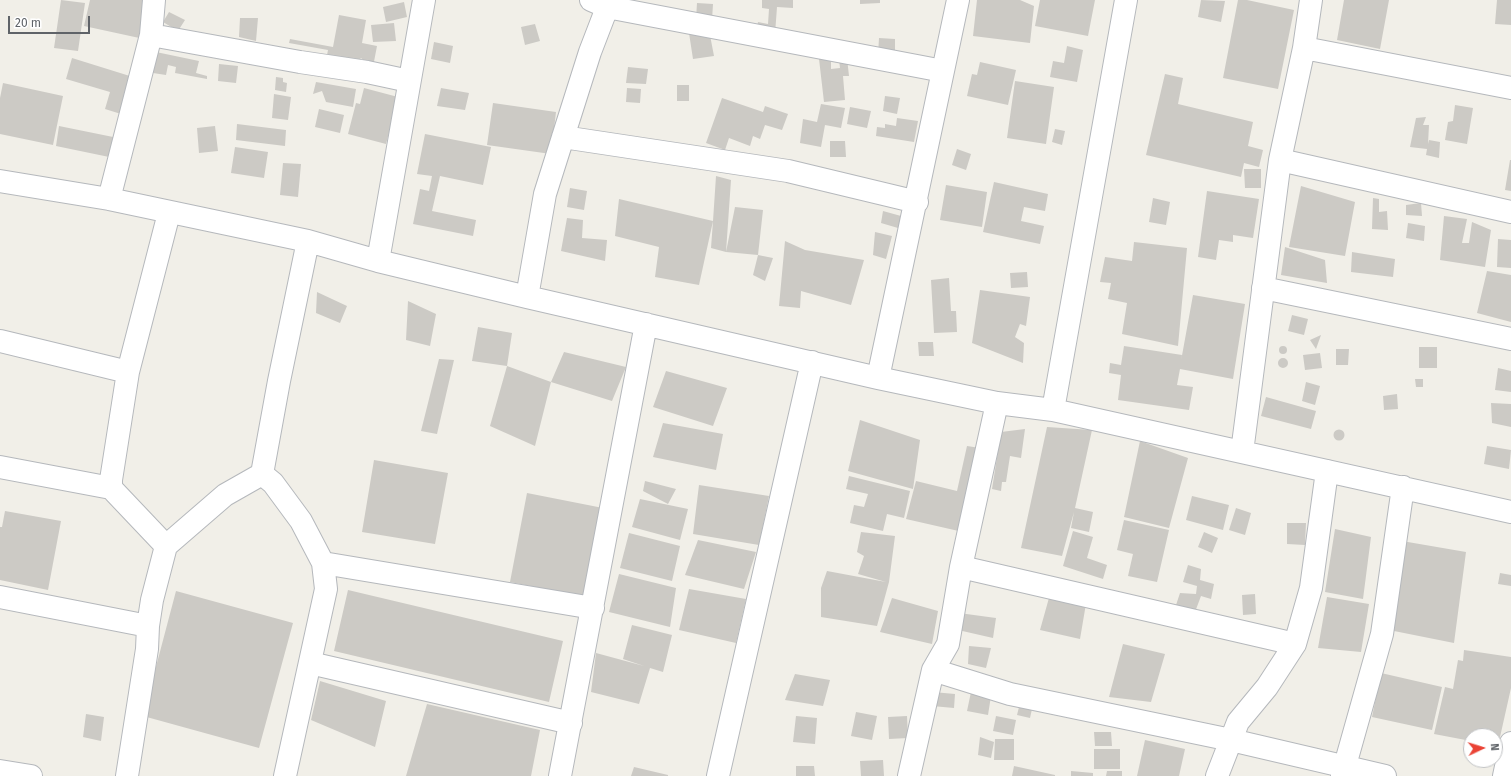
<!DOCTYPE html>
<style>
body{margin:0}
#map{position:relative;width:1511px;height:776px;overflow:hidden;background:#f1efe8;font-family:"Fira Sans",sans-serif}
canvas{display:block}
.north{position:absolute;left:1463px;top:728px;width:40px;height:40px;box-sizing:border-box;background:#fff;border:1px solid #bfc1c3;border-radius:50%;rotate:86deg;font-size:11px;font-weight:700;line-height:16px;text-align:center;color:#5f6368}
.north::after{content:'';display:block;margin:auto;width:14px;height:18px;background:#ea4335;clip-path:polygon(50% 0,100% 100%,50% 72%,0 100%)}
.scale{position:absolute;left:8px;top:16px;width:82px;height:18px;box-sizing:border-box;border:2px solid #5f6368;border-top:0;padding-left:5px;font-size:12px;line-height:14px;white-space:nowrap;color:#5f6368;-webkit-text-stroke:3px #fff;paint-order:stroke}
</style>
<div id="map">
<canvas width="1511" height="776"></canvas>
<div class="north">N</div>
<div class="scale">20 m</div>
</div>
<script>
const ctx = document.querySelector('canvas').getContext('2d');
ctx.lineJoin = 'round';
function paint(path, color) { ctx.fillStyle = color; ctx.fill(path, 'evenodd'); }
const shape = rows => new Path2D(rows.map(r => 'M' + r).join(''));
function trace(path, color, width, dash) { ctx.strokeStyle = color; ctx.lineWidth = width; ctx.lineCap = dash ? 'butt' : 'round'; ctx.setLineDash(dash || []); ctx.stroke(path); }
const building = shape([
 [61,0,85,3,78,51,54,48],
 [90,0,152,0,144,39,84,26],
 [762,0,793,0,793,8,777,7,775,34,756,32,758,22,768,24,769,9,762,8],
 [860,0,880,0,880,3,860,4],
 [977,0,1020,0,1034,6,1030,43,973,36],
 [1040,0,1095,0,1088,36,1035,26],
 [1201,0,1225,1,1221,22,1198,17],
 [1238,0,1247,0,1294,10,1278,89,1223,78],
 [1344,0,1389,0,1380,49,1337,40],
 [1497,0,1511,0,1511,25,1495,24],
 [404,2,407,17,386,22,383,7],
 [697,3,713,4,712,20,696,19],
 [169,12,185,20,178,31,163,22],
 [339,15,366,20,362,43,377,46,372,72,361,70,363,60,361,58,357,65,326,60,328,50,289,43,290,39,333,47],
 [240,18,258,18,256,41,239,37],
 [394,23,396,41,373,42,371,25],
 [535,24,540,41,525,45,521,27],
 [709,30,714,56,693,59,689,33],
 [879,38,895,39,895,56,878,55],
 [434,42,453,46,450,63,431,59],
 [1067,46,1083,50,1077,82,1050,77,1053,61,1064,63],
 [156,52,199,61,196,73,207,76,207,79,175,73,176,67,168,65,166,75,153,73],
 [72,58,133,77,121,114,105,109,110,92,66,79],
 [847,58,849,76,843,76,845,100,824,102,819,59,831,59,831,69,840,68,839,59],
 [980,62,1016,70,1008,105,967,96,972,74,977,75],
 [219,64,238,66,236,83,218,81],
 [628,67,648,69,646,84,626,83],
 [1165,74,1183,78,1178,104,1253,122,1248,146,1263,150,1259,167,1244,163,1241,177,1146,155],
 [276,77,283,78,283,82,287,83,286,92,275,90],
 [1015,81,1054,87,1046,144,1007,138],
 [316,82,356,89,353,107,326,102,322,91,313,94],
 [3,83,63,96,53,145,0,134,0,98],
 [677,85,689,85,689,101,677,101],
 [364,88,398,97,386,144,348,134,356,103,360,104],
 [441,88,469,93,465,110,437,106],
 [627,88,641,89,640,103,626,102],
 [274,94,291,97,288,120,272,118],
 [885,96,900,98,897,114,883,111],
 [722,98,763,112,765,106,788,114,782,130,765,125,760,139,753,136,750,146,729,138,725,150,706,143],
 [493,103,556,112,551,154,487,145],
 [821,104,845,108,841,128,825,125,821,147,800,143,803,119,817,122],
 [1455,105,1473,108,1467,144,1445,140,1448,122,1453,121],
 [850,107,871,111,867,128,847,124],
 [319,109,344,115,340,133,315,127],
 [1426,117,1423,125,1429,125,1428,144,1429,140,1440,142,1439,158,1426,155,1427,149,1410,147,1416,118],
 [897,118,918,121,914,142,876,136,877,127,885,128,885,124,896,126],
 [237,124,286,130,285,146,236,140],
 [59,126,118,138,114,158,56,146],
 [215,126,218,151,199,153,197,128],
 [1055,129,1065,131,1062,145,1052,142],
 [425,134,491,147,483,185,440,176,432,211,476,220,473,236,413,224,420,189,429,191,432,176,417,174],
 [830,141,845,141,846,157,830,157],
 [235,147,268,152,264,178,231,173],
 [957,149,971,154,966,170,952,165],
 [1510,160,1511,160,1511,191,1505,190],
 [283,163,301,164,298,197,280,195],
 [1244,169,1261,169,1261,188,1245,188],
 [716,176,731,180,726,252,711,248,713,221,699,285,655,277,659,247,615,236,619,199,713,221],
 [994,182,1048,194,1045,211,1024,207,1021,221,1044,226,1040,244,983,232],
 [946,185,987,192,982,227,940,220],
 [1301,186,1355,202,1345,256,1289,247],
 [570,188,587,191,584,210,567,207],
 [1207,191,1259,199,1253,238,1233,235,1233,242,1219,240,1216,260,1198,257],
 [1153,198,1170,202,1166,225,1149,222],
 [1373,198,1379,199,1379,212,1387,211,1388,230,1372,229],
 [1421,203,1422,216,1406,215,1406,205],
 [735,207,763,210,758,255,726,252],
 [883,211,901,216,898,228,881,223],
 [1444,216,1467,219,1462,243,1469,243,1472,222,1491,230,1485,267,1440,260],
 [567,218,583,220,582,238,607,240,605,261,561,251],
 [1408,223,1425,226,1424,241,1406,238],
 [875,232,892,236,886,259,873,255],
 [1498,239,1511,240,1511,268,1497,267],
 [785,241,805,250,864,260,851,305,801,291,800,308,779,306],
 [1134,242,1187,248,1178,346,1122,334,1127,303,1108,299,1111,283,1100,282,1105,257,1132,261],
 [1285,247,1325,260,1327,283,1281,275],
 [1352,252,1395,259,1393,277,1351,272],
 [758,255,773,258,765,281,753,275],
 [1487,271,1511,275,1511,322,1477,313],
 [1027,272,1028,287,1011,288,1010,273],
 [949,278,951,311,956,311,957,332,934,333,931,280],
 [980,290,1030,297,1026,326,1020,324,1015,337,1024,343,1023,363,972,343],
 [317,292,347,306,340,323,316,313],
 [1193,295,1245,304,1233,379,1180,369,1177,385,1193,387,1189,410,1118,400,1121,375,1109,373,1110,363,1121,365,1124,346,1182,355,1181,361],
 [408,301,436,314,430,346,406,340],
 [1292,315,1308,319,1304,335,1288,331],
 [478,327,512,333,507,366,472,361],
 [1321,335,1316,349,1310,340],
 [918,342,933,342,934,356,919,356],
 '1279 350a4 4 0 1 1 8 0a4 4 0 1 1-8 0Z',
 [1419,347,1437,347,1437,368,1419,368],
 [1336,349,1349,349,1348,365,1336,365],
 [564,352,626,367,612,401,551,382],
 [1320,353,1322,368,1305,370,1303,355],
 '1278 363a5 5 0 1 1 10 0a5 5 0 1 1-10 0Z',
 [439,359,454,360,437,434,421,431],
 [507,366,551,382,535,446,490,426],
 [1498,368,1511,371,1511,392,1495,390],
 [666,371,727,388,713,426,653,407],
 [1415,379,1423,379,1423,387,1416,387],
 [1306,382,1320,386,1315,405,1302,401],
 [1397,394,1398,409,1384,410,1383,396],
 [1266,397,1316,411,1311,429,1261,416],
 [1491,403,1511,404,1511,427,1492,423],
 [860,420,920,440,913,489,848,471],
 [663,423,723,434,716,470,653,457],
 [1047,427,1092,430,1075,508,1093,512,1089,532,1071,528,1074,512,1062,556,1021,548],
 [1025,429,1021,458,1010,456,1006,482,1002,482,1001,491,992,489,1001,432],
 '1333.5 435a5.5 5.5 0 1 1 11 0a5.5 5.5 0 1 1-11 0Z',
 [1140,441,1188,458,1169,528,1124,517],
 [967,446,980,448,963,532,906,519,916,481,957,491],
 [1487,446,1511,450,1509,469,1484,464],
 [374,460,448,473,435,544,362,532],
 [849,476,910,491,904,518,887,514,883,531,850,523,854,505,864,507,868,494,846,489],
 [645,481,676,489,668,504,643,491],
 [699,485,769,496,759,545,693,534],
 [527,493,603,508,586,597,510,582],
 [1192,496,1229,505,1223,530,1186,520],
 [640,499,688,509,680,540,632,527],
 [1236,508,1251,513,1245,535,1229,530],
 [5,511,61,521,48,590,0,580,0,527,2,527],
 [1124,520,1169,530,1157,582,1128,576,1133,554,1117,550],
 [1287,523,1306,523,1305,545,1287,544],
 [1335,529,1371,537,1363,599,1325,592],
 [1073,531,1093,537,1087,558,1107,565,1103,579,1063,566],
 [861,532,895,536,889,582,877,626,821,617,821,588,827,571,886,582,858,574,864,556,857,552],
 [1204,532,1218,538,1212,553,1198,547],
 [629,533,680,546,672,581,620,568],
 [698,540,756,552,744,589,685,575],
 [1402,541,1466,552,1454,643,1389,630],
 [1188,565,1201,569,1200,580,1214,584,1211,599,1201,596,1195,612,1175,608,1180,593,1196,594,1197,586,1183,582],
 [1500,573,1511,575,1511,586,1498,584],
 [619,574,676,588,670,627,609,612],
 [1054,580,1089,586,1080,639,1040,630],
 [689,589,746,599,736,643,679,630],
 [348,590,563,641,549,702,334,651],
 [176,591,293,623,259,748,143,716],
 [1255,594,1256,614,1243,615,1242,595],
 [1327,597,1369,604,1361,652,1318,648],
 [892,598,938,611,932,644,880,632],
 [959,613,996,618,993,638,958,630],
 [632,625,672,635,663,672,650,668,639,704,591,692,596,653,644,666,623,659],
 [1123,644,1165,654,1151,702,1109,697],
 [969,646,991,648,986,668,968,664],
 [1464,650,1511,657,1511,688,1498,746,1495,746,1495,736,1471,736,1471,741,1434,734,1445,687,1453,689,1458,660,1463,661],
 [1381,673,1442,687,1432,730,1372,717],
 [795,674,830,680,823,706,785,700],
 [320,681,386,701,375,747,311,720],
 [933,692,955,694,954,708,932,706],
 [971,692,991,696,988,715,967,711],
 [427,704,540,730,531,776,406,776],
 [1019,707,1032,709,1030,718,1017,715],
 [856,712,877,716,872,740,851,736],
 [86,714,104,717,101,741,83,737],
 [796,716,817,718,815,744,793,742],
 [907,716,908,738,889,739,888,717],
 [996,716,1016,720,1013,735,993,731],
 [1094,732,1111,732,1112,746,1095,746],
 [980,737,994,742,991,758,978,755],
 [995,739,1014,739,1014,760,994,760],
 [1145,740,1185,749,1179,776,1137,776],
 [1094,749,1120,749,1120,769,1094,769],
 [883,760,884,776,861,776,860,761],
 [796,766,814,766,815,776,796,776],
 [1014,766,1055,775,1055,776,1012,776],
 [634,767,668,775,668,776,631,776],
 [1071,771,1093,773,1093,776,1071,776],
 [1107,771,1122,771,1122,776,1106,776]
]);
const minor = shape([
 [591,0,607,7,943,71],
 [151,35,300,62,367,72,409,81],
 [1304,48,1511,88],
 [563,137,788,171,917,202],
 [1280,160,1511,212],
 [0,181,109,199,308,241,378,261,527,297,878,378,997,403,1053,410,1511,512],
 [109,199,151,35,154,0],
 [378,261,424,0],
 [1263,288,1511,339],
 [527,297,545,194,590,52,610,0],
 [0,341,128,372],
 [878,378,958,0],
 [1053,410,1126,0],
 [1242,452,1280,160,1304,48,1311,0],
 [0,467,111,488],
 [166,546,225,495,262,474],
 [323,563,593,608],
 [961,567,1295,644],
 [0,597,148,626],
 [310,663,571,723],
 [933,670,1010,694,1231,740,1385,776],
 [0,771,31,776],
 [127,776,147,649,148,626,152,600,166,546,111,488,111,480,128,372,169,213],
 [285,776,326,589,323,563,301,521,273,483,262,474,279,381,308,241],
 [560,776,646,324],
 [718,776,812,362],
 [909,776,933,670,948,644,961,567,997,403],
 [1217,776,1238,722,1267,687,1295,644,1311,588,1327,471],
 [1342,776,1382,634,1403,487],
 [1504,776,1511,743]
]);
paint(building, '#cccac5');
trace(minor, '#b5b8bc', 24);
trace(minor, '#fff', 22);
</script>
